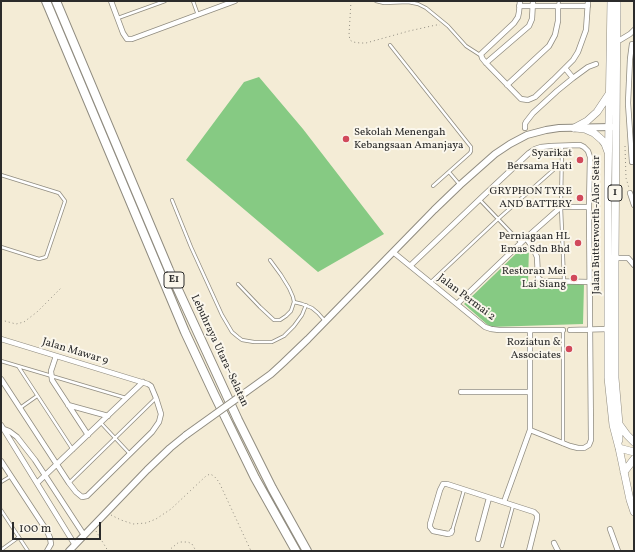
<!DOCTYPE html>
<meta charset="utf-8">
<style>
body{margin:0}
#map{position:relative;width:635px;height:552px;overflow:hidden;background:#f4ecd6;font-family:Vollkorn,serif}
canvas{display:block}
.frame{position:absolute;inset:0;border:2px solid #2b2b2b;pointer-events:none}
.scale{position:absolute;left:12px;top:522px;width:89px;height:18px;box-sizing:border-box;border:2px solid #2b2b2b;border-top:0;padding-left:5px;font-size:12px;line-height:14px;white-space:nowrap;color:#2b2b2b;-webkit-text-stroke:3px #fbf7ec;paint-order:stroke}
</style>
<div id="map">
<canvas width="635" height="552"></canvas>
<div class="frame"></div>
<div class="scale">100 m</div>
</div>
<script>
const ctx = document.querySelector('canvas').getContext('2d');
ctx.lineJoin = 'round';
function paint(path, color) { ctx.fillStyle = color; ctx.fill(path, 'evenodd'); }
const shape = rows => new Path2D(rows.map(r => 'M' + r).join(''));
function trace(path, color, width, dash) { ctx.strokeStyle = color; ctx.lineWidth = width; ctx.lineCap = dash ? 'butt' : 'round'; ctx.setLineDash(dash || []); ctx.stroke(path); }
function label(font, color, halo, rows, align = 'center') {
  ctx.font = font + ' Vollkorn,serif'; ctx.lineWidth = 4; ctx.setLineDash([]); ctx.textBaseline = 'middle'; ctx.strokeStyle = halo; ctx.fillStyle = color; for (const [text, x, y, turn = 0] of rows) {
    ctx.save(); ctx.translate(x, y); ctx.rotate((+turn || 0) * Math.PI / 180); ctx.textAlign = isNaN(turn) ? turn : align; if (halo) ctx.strokeText(text, 0, 0); ctx.fillText(text, 0, 0); ctx.restore();
  }
}
const green = shape([
 [259,77,303,129,384,234,318,272,186,160,244,82],
 [524,246,529,246,528,284,584,284,583,324,490,327,464,304]
]);
const path = shape([
 [351,1,349,35,350,40,353,42,360,43,366,43,409,31,436,25,440,25],
 [625,146,626,178,629,188],
 [1,320,16,324,24,322,37,312,62,287],
 [111,515,121,520,133,524,146,523,156,519,171,509,206,476,210,474,214,476,219,482,251,551],
 [96,531,108,551],
 [168,551,179,542,188,542,192,544,196,551]
]);
const service = shape([
 [193,1,198,15],
 [376,1,384,3,408,2,418,4,426,8,448,26,466,46,480,55],
 [558,6,559,1],
 [118,18,165,1],
 [390,45,471,147,471,151,470,153,433,186],
 [562,146,561,207,564,281],
 [449,172,460,185],
 [1,175,59,193,65,201,46,257,39,259,1,247],
 [172,200,191,247,222,315,232,332,238,337,242,340,254,342,272,342,284,336,294,326,302,315,306,305],
 [480,200,521,243],
 [431,282,498,219,559,165,561,164],
 [238,284,260,307,274,320,280,320,286,316,291,311,294,302,293,297,289,288,281,275,270,260],
 [294,302,302,304,312,308,318,313,325,321],
 [563,331,563,444],
 [1,361,126,398],
 [18,366,73,450],
 [20,408,37,396],
 [101,423,130,454],
 [1,482,11,476],
 [69,483,156,398],
 [1,510,28,551],
 [452,531,464,490],
 [502,546,513,506],
 [1,550,19,537]
]);
const minor = shape([
 [111,1,123,33,127,39,132,39,235,1],
 [520,1,519,12,518,17,514,23,481,54,482,58,486,63,521,99,528,100,535,97,553,80,573,60,578,52,586,30,588,1],
 [519,6,588,6],
 [615,41,620,40,630,34,634,30],
 [632,44,630,59,628,103,632,162],
 [486,63,529,26,532,19,533,1],
 [565,68,573,78,588,67,596,64],
 [507,85,549,46,555,35,558,21,558,6],
 [525,128,525,124,526,122,533,113,557,91,573,78],
 [630,193,634,205],
 [526,238,533,248,537,257,538,278,542,281,590,282],
 [393,252,485,327,491,329,499,330,563,330],
 [614,258,628,258,634,265],
 [410,266,480,199,529,153,535,149,541,147,551,146,580,145,584,147,588,151,590,157,589,207,591,440,589,445,584,448,578,448,570,446,530,430],
 [457,304,526,238,561,207,589,207],
 [570,330,609,329],
 [1,339,148,384,151,386,156,398,161,414,159,422,152,432,87,496,82,497,76,492,69,483,1,379],
 [56,356,51,371,52,380,88,435],
 [461,392,530,392],
 [68,405,108,416],
 [1,425,75,545],
 [4,429,9,431,17,437,24,446,35,460,84,535],
 [1,461,47,531,50,538,51,544,47,551],
 [37,483,143,382],
 [504,502,530,430,530,330],
 [610,529,618,551],
 [452,531,451,533,448,534,433,531,430,527,430,524,440,490,443,484,447,484,534,512,537,515,537,519,529,551],
 [478,539,489,498],
 [554,543,558,551]
]);
const secondary = shape([
 [246,392,271,374,283,363,308,339,434,210,460,185,495,154,510,144,527,135,546,130,559,128,612,127],
 [69,551,147,470,170,448,186,435]
]);
const primary = shape([
 [611,1,608,180,608,378,613,425,619,448,630,500,634,512],
 [617,1,615,258,615,378,619,424,619,440],
 [574,128,587,121,597,112,609,94],
 [575,128,585,129,594,133,602,140,605,144,608,152],
 [619,424,627,435,634,442],
 [619,448,634,452],
 [624,472,634,459]
]);
const motorway = shape([
 [46,1,185,332,214,394,255,478,296,551],
 [56,1,169,270,238,420,272,488,307,551]
]);
const secondaryBridge = shape([
 [186,435,246,392]
]);
const markers = [
 [346,139,4,"#d1495b"],
 [580,160,4,"#d1495b"],
 [580,198,4,"#d1495b"],
 [578,243,4,"#d1495b"],
 [574,278,4,"#d1495b"],
 [569,349,4,"#d1495b"]
];
const shields = [
 [615,193,14],
 [174,280,20]
];
const shieldNames = [
 ["1",615,193],
 ["E1",174,280]
];
const poiNames = [
 ["Sekolah Menengah",354,133,"left"],
 ["Kebangsaan Amanjaya",354,146,"left"],
 ["Syarikat",572,154],
 ["Bersama Hati",572,167],
 ["GRYPHON TYRE",572,192],
 ["AND BATTERY",572,205],
 ["Perniagaan HL",570,237],
 ["Emas Sdn Bhd",570,250],
 ["Restoran Mei",566,272],
 ["Lai Siang",566,285],
 ["Roziatun &",561,343],
 ["Associates",561,356]
];
const streetNames = [
 ["Jalan Butterworth-Alor Setar",597,225,-90],
 ["Jalan Permai 2",466,298,37],
 ["Lebuhraya Utara–Selatan",219,351,65],
 ["Jalan Mawar 9",75,352,17]
];
paint(green, '#86ca83');
trace(service, '#908c80', 4);
trace(minor, '#908c80', 6);
trace(secondary, '#908c80', 8);
trace(primary, '#908c80', 8);
trace(motorway, '#908c80', 10);
trace(path, '#908c80', 1, [1, 3]);
trace(service, '#fff', 2.5);
trace(minor, '#fff', 4.5);
trace(secondary, '#fff', 6);
trace(primary, '#fff', 7);
trace(motorway, '#fff', 8);
trace(secondaryBridge, '#908c80', 8, []);
trace(secondaryBridge, '#fff', 6);
for (const [x, y, r, color] of markers) { const dot = new Path2D(); dot.arc(x, y, r, 0, 2 * Math.PI); ctx.fillStyle = color; ctx.fill(dot); trace(dot, '#fbf7ec', 1.5); }
for (const [x, y, w] of shields) { const box = new Path2D(); box.roundRect(x - w / 2, y - 8, w, 16, 3); ctx.fillStyle = '#fbf7ec'; ctx.fill(box); trace(box, '#2b2b2b', 1); }
label('bold 10px', '#2b2b2b', null, shieldNames);
label('11px', '#2b2b2b', '#fbf7ec', poiNames, 'right');
label('11px', '#2b2b2b', '#fbf7ec', streetNames);
</script>
